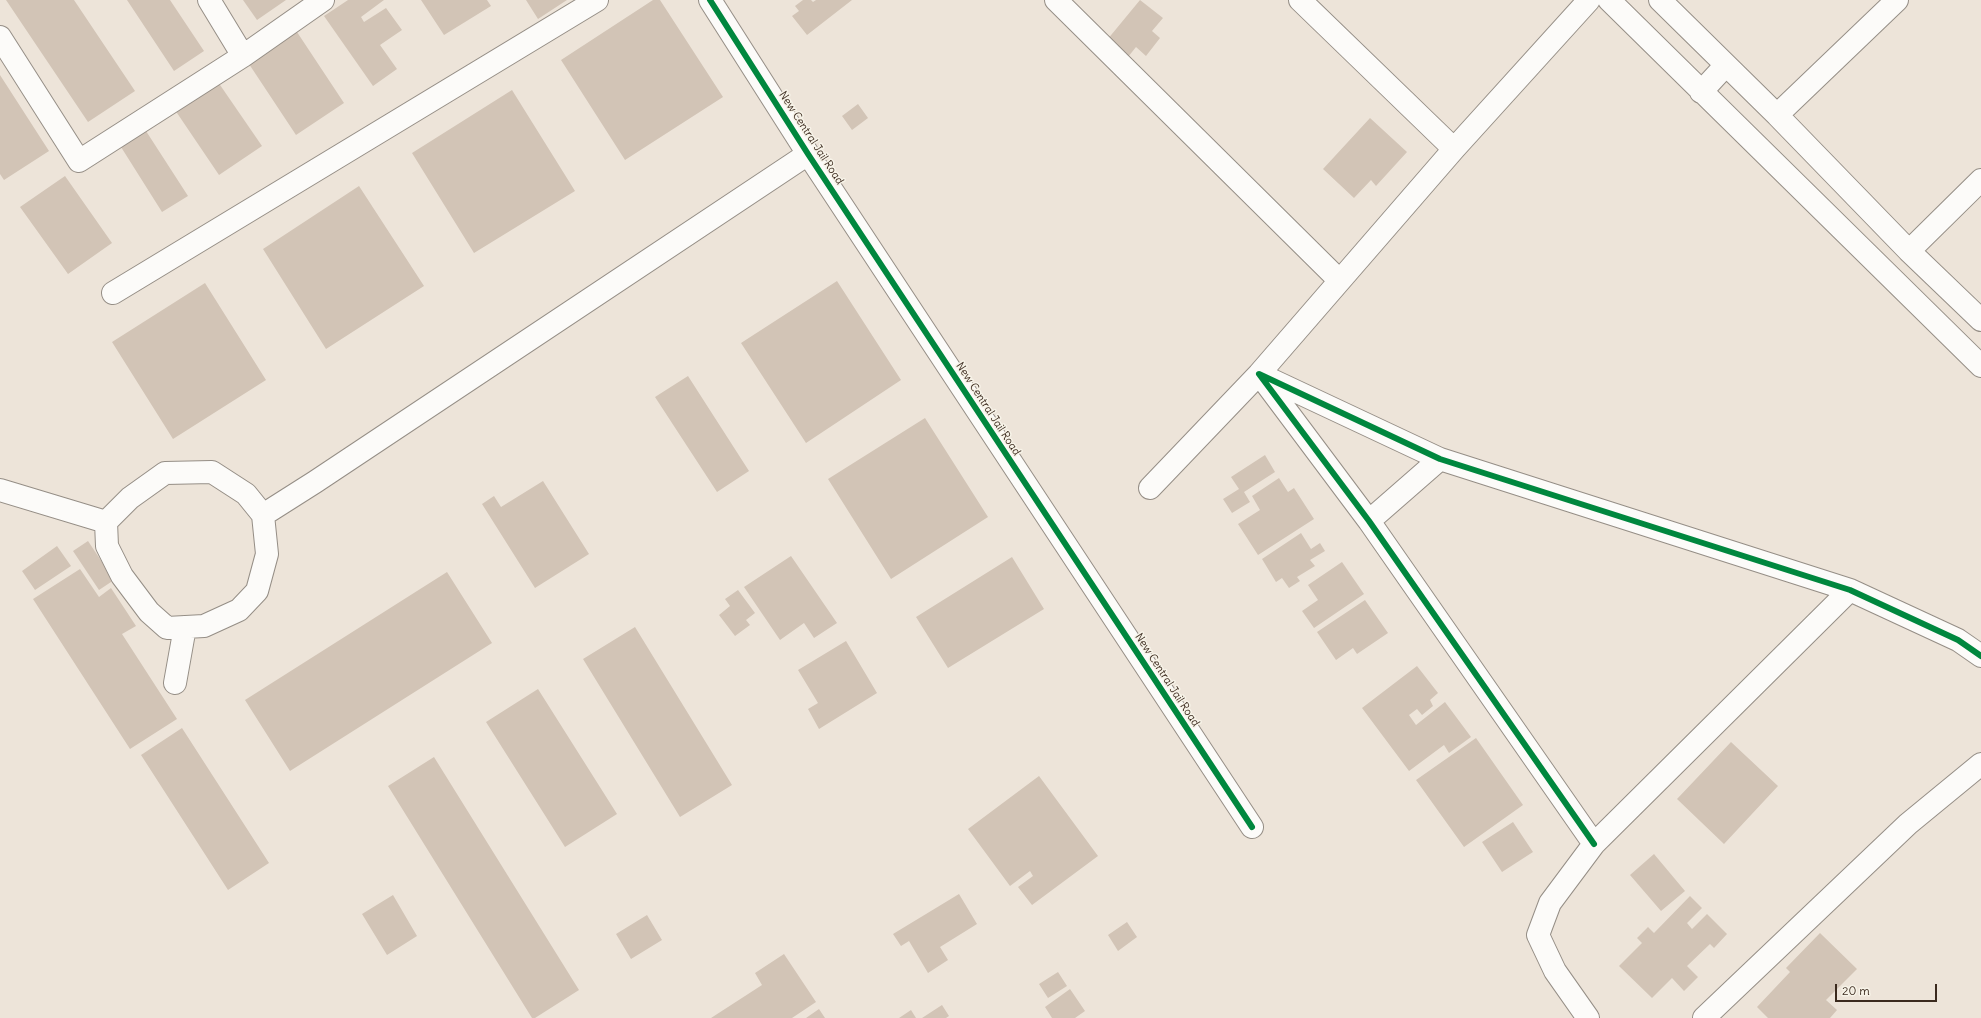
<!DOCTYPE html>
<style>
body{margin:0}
#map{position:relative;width:1981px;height:1018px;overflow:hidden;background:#ede4d9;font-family:Delius,sans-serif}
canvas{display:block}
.scale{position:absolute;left:1835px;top:984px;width:102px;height:18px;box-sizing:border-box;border:2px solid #3b2a1e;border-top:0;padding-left:5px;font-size:12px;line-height:14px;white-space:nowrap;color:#3b2a1e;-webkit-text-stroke:3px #f7f3e8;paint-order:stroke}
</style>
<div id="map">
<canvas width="1981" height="1018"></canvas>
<div class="scale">20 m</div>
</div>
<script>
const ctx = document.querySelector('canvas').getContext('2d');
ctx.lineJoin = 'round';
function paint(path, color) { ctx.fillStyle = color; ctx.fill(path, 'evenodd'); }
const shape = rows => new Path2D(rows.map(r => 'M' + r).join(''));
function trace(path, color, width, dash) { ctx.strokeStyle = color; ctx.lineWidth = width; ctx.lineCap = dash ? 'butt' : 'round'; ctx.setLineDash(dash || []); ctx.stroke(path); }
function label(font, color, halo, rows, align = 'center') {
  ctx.font = font + ' Delius,sans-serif'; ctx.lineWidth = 3; ctx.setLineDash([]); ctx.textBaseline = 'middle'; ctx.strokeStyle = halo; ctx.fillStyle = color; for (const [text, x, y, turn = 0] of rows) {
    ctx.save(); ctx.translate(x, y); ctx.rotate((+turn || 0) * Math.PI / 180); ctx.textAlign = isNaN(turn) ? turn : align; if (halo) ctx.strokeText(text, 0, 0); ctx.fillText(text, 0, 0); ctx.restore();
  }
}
const building = shape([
 [6,0,74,0,135,91,88,122],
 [127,0,170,0,204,51,174,71],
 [243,0,286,0,257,20],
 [348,0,384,0,361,17,364,22,386,8,402,30,380,45,397,69,373,86,324,16],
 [421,0,487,0,491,6,444,35],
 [526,0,567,0,538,19],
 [653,0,660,0,723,97,625,160,561,60],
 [803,0,811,0,813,2,816,0,852,0,807,35,792,16,799,11,795,6],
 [1140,0,1163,18,1152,31,1160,38,1146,56,1136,47,1128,57,1107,40],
 [297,32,344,103,296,135,249,64],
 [0,75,49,151,4,180,0,174],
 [218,82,262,146,219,175,175,110],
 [512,90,575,191,474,253,412,153],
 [858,104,868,118,852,130,842,116],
 [1370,118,1407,152,1376,186,1371,180,1354,198,1323,169],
 [146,131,188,196,162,212,121,147],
 [65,176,112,243,68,274,20,207],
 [359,186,424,286,326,349,263,249],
 [837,281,901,380,806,443,741,343],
 [205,283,266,380,173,439,112,342],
 [688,376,749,471,717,492,655,397],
 [925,418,988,517,891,579,828,479],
 [1265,455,1275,472,1244,492,1250,502,1232,513,1223,499,1239,489,1231,477],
 [1279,478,1288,492,1294,488,1314,519,1258,555,1238,524,1260,510,1252,496],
 [543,481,589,554,535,588,482,504,494,496,501,507],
 [1301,533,1311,549,1320,543,1325,551,1310,560,1315,566,1297,577,1300,581,1289,588,1282,578,1276,582,1262,559],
 [88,541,114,580,99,590,73,551],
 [57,546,71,566,35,590,22,571],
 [791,556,837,623,814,638,804,623,780,640,744,587],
 [1012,557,1044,609,948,668,916,617],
 [1342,562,1364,594,1314,628,1302,611,1318,600,1308,585],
 [80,569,99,597,111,588,136,626,122,634,177,719,130,749,33,599],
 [447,572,492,643,290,771,245,700],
 [738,590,755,613,746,620,750,625,735,636,719,615,730,606,725,599],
 [1365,600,1388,633,1357,654,1353,648,1336,660,1317,632],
 [635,627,732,785,680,817,583,659],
 [846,641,877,693,819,729,808,709,818,703,798,670],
 [1417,666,1438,693,1430,700,1433,706,1422,715,1417,709,1409,715,1416,725,1445,702,1471,737,1449,753,1444,745,1409,771,1362,708],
 [538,689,617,814,565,847,486,722],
 [182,728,269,863,228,890,141,755],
 [1476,738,1523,805,1464,847,1416,780],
 [1731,742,1778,786,1724,844,1677,799],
 [434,757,579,990,535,1018,532,1018,388,786],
 [1039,776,1098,856,1032,905,1018,887,1033,876,1030,871,1010,886,968,829],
 [1513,822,1533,852,1502,872,1482,842],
 [1654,854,1685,891,1661,911,1630,875],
 [959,894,977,924,940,947,948,960,928,973,909,941,901,946,893,934],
 [393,895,417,936,387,955,362,914],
 [1690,896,1702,908,1687,923,1692,929,1707,914,1727,934,1714,948,1710,944,1687,966,1698,977,1684,991,1672,978,1652,998,1619,966,1642,943,1637,938,1648,927,1654,933],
 [647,915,662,940,631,959,616,934],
 [1127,922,1137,937,1118,951,1108,935],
 [1820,933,1857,969,1826,1000,1837,1010,1830,1018,1768,1018,1757,1007,1790,972,1786,968],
 [784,954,816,1002,792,1018,711,1018,762,985,755,973],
 [1058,972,1067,986,1048,998,1039,984],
 [1070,989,1085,1011,1075,1018,1052,1018,1045,1007],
 [942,1005,949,1016,946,1018,922,1018],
 [819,1009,825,1018,806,1018],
 [911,1010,916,1018,899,1018]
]);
const minor = shape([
 [209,0,243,56],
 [710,0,808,154,1252,827],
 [1056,0,1339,280],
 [1300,0,1454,149],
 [1609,0,1981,366],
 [1660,0,1777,115,1909,251,1981,320],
 [0,37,79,161,243,56,323,0],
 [1701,92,1726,65],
 [1777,115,1897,0],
 [1909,251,1981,180],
 [113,293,597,0],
 [1150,488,1259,374,1454,149,1589,0],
 [0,490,106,522,130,498,165,473,212,472,246,494,263,515,267,554,257,591,239,610,204,626,167,628,149,612,122,576,107,546,106,522],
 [263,515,315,482,808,154],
 [1369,521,1440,459],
 [175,683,185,627],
 [1594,844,1369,521,1259,374,1440,459,1850,590,1958,640,1981,656],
 [1588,1018,1555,971,1538,935,1550,903,1594,844,1850,590],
 [1704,1018,1908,824,1981,764]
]);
const cycleway = shape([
 [710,0,808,154,1252,827],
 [1594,844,1369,521,1259,374,1440,459,1850,590,1958,640,1981,656]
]);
const streetNames = [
 ["New Central Jail Road",811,138,57],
 ["New Central Jail Road",988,409,57],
 ["New Central Jail Road",1167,680,57]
];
paint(building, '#d2c4b6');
trace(minor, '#958e86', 24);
trace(minor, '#fcfbf9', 22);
trace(cycleway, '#00873e', 6);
label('11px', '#3b2a1e', '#f7f3e8', streetNames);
</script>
